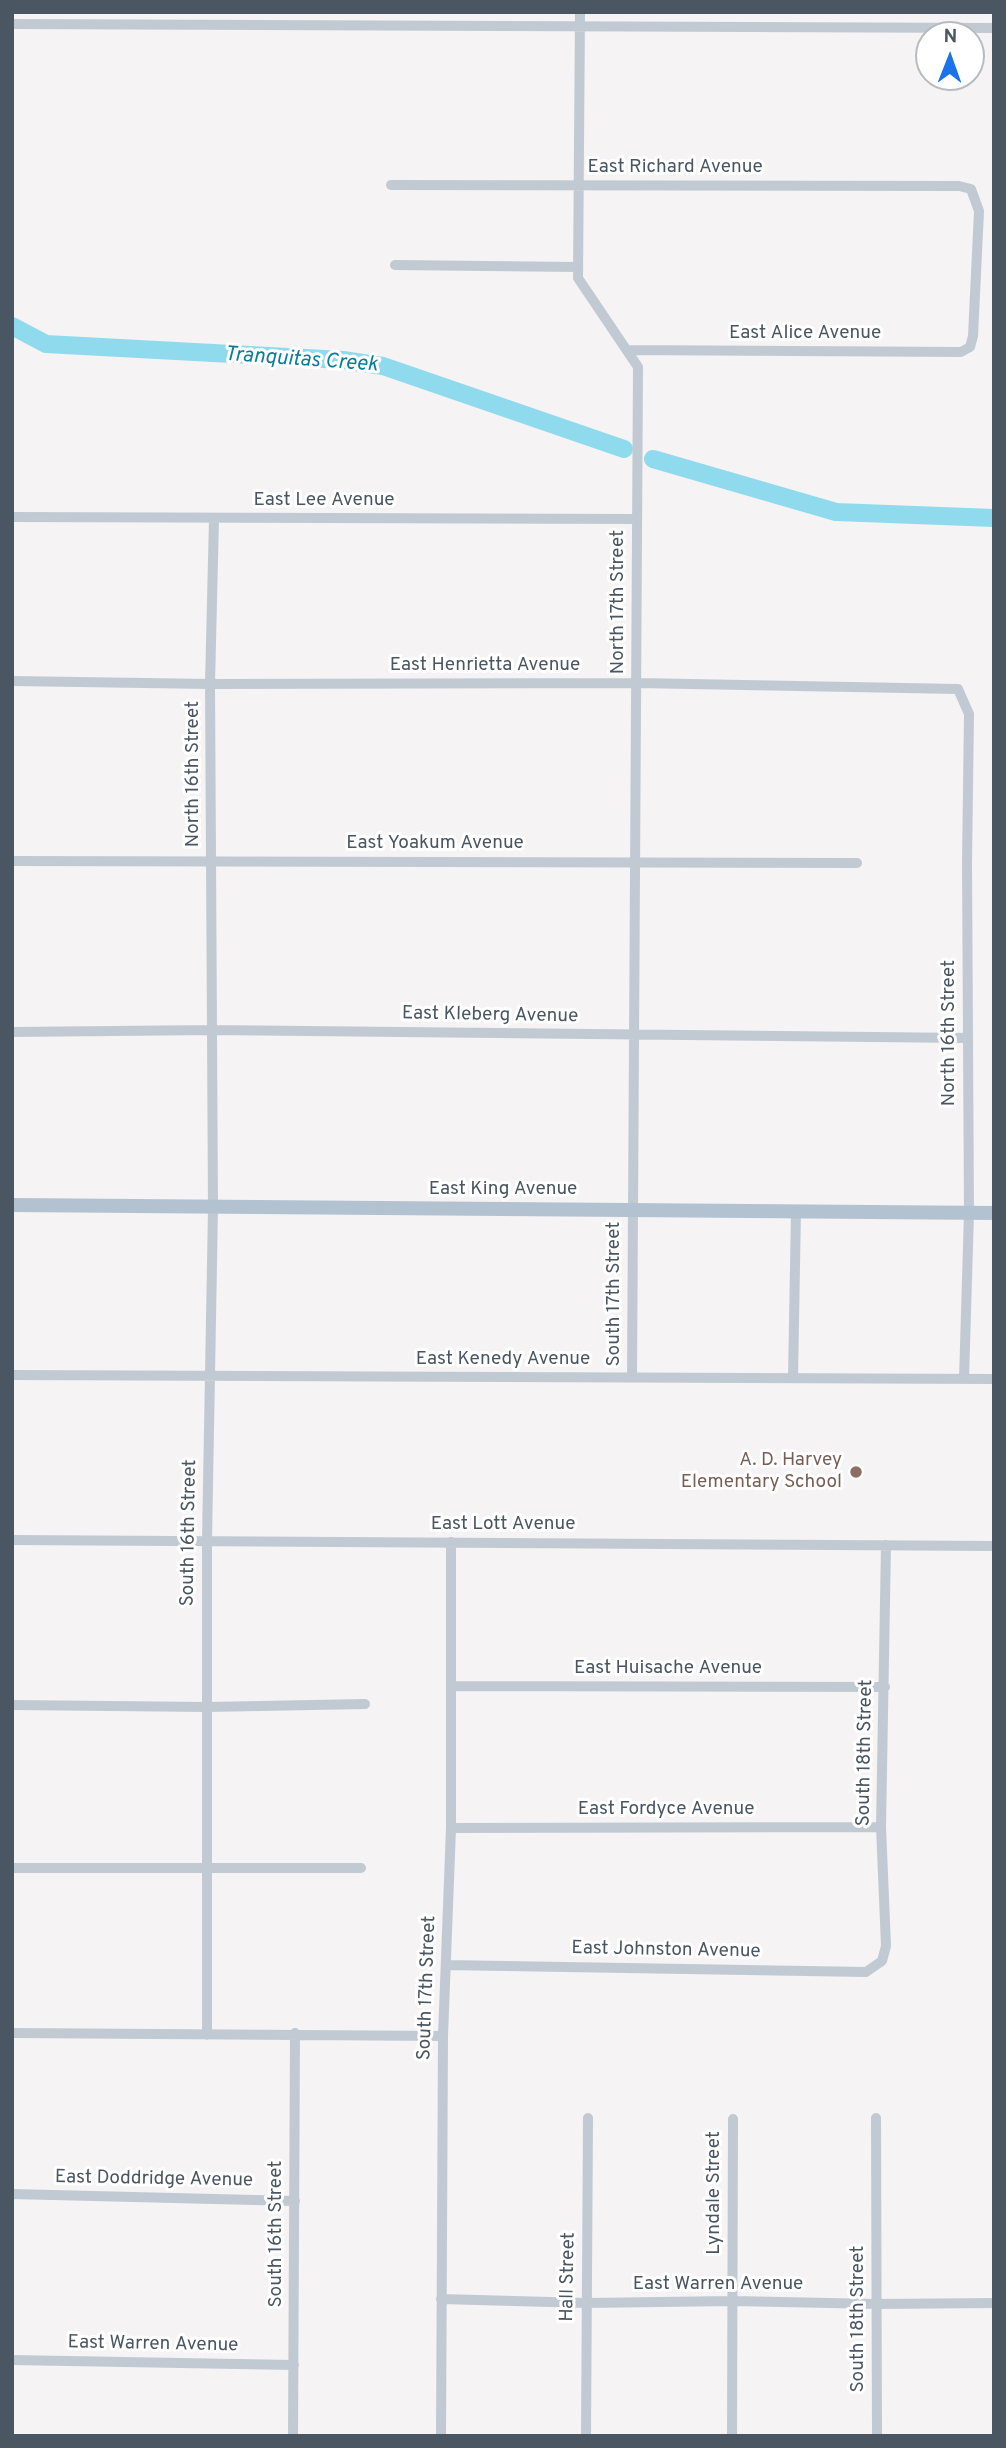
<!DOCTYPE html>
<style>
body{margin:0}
#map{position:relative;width:1006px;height:2448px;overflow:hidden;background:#f5f3f3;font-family:Overpass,sans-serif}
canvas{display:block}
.frame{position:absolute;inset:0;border:14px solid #4a5661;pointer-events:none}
.north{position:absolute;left:915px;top:21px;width:70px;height:70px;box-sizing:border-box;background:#fff;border:2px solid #b7bbc0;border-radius:50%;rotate:1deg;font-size:19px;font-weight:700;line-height:28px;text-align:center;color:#4a5661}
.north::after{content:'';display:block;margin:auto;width:24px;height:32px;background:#1a73e8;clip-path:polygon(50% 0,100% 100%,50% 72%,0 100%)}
</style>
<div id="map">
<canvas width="1006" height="2448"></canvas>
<div class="frame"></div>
<div class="north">N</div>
</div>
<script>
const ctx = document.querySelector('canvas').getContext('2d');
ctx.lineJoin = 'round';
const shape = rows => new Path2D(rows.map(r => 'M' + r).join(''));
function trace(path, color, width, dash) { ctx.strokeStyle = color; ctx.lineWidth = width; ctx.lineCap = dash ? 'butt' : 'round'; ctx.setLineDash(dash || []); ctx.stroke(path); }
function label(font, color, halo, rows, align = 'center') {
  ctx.font = font + ' Overpass,sans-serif'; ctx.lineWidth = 6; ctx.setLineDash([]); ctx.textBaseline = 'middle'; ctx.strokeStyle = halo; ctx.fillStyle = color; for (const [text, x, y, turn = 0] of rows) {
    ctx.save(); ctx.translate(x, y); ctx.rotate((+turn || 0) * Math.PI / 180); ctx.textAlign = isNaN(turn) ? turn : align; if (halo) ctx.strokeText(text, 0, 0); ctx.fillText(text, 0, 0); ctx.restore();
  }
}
const river = shape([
 [12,326,46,344,343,360,383,366,624,449],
 [653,459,836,512,994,518]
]);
const minor = shape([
 [580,12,578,278,638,367,632,1378],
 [12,24,994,28],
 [391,185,959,186,971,189,979,211,973,336,970,347,961,352,628,350],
 [395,265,577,267],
 [12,517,637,519],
 [12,681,210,684,637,683,958,689,969,714,967,863,969,1213,964,1379],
 [12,861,857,863],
 [12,1032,212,1030,968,1038],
 [12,1375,994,1379],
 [793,1378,796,1211],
 [12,1540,994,1546],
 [451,1686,885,1687],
 [12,1705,207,1707,365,1704],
 [451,1828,881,1827],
 [12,1868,361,1868],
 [446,1965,866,1972,882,1961,886,1946,881,1827,886,1545],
 [12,2033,443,2036],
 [207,2035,207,1540,213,1208,210,684,214,518],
 [876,2118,877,2436],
 [12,2194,295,2201],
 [441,2299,586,2303,733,2301,877,2304,994,2303],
 [12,2360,294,2365],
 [293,2436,295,2033],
 [441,2436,443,2036,451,1828,451,1542],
 [586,2436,588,2118],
 [732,2436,733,2119]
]);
const major = shape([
 [12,1205,994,1213]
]);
const markers = [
 [856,1472,7,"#8d6e63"]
];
const streetNames = [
 ["East Richard Avenue",675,168],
 ["East Alice Avenue",805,334],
 ["East Lee Avenue",324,501],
 ["North 17th Street",619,602,-90],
 ["East Henrietta Avenue",485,666],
 ["North 16th Street",194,774,-90],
 ["East Yoakum Avenue",435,844],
 ["East Kleberg Avenue",490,1016,1],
 ["North 16th Street",950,1033,-90],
 ["East King Avenue",503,1190],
 ["South 17th Street",615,1294,-90],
 ["East Kenedy Avenue",503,1360],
 ["East Lott Avenue",503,1525],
 ["South 16th Street",190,1533,-89],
 ["East Huisache Avenue",668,1669],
 ["South 18th Street",866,1753,-89],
 ["East Fordyce Avenue",666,1810],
 ["East Johnston Avenue",666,1951,1],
 ["South 17th Street",428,1988,-88],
 ["East Doddridge Avenue",154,2180,1],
 ["Lyndale Street",715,2193,-90],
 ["South 16th Street",277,2234,-90],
 ["Hall Street",569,2277,-89],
 ["East Warren Avenue",718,2285],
 ["South 18th Street",859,2319,-90],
 ["East Warren Avenue",153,2345,1]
];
const educationNames = [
 ["A. D. Harvey",842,1461],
 ["Elementary School",842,1483]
];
const waterNames = [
 ["Tranquitas Creek",301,361,4]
];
trace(river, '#90daee', 18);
trace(minor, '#c1cad2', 10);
trace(major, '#b3c2d1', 14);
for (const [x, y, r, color] of markers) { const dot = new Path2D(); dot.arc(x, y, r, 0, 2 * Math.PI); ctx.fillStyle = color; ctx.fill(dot); trace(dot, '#fff', 2.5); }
label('19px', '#4a5661', '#fff', streetNames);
label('19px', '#785e54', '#fff', educationNames, 'right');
label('italic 21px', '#0c7c9b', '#fff', waterNames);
</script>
